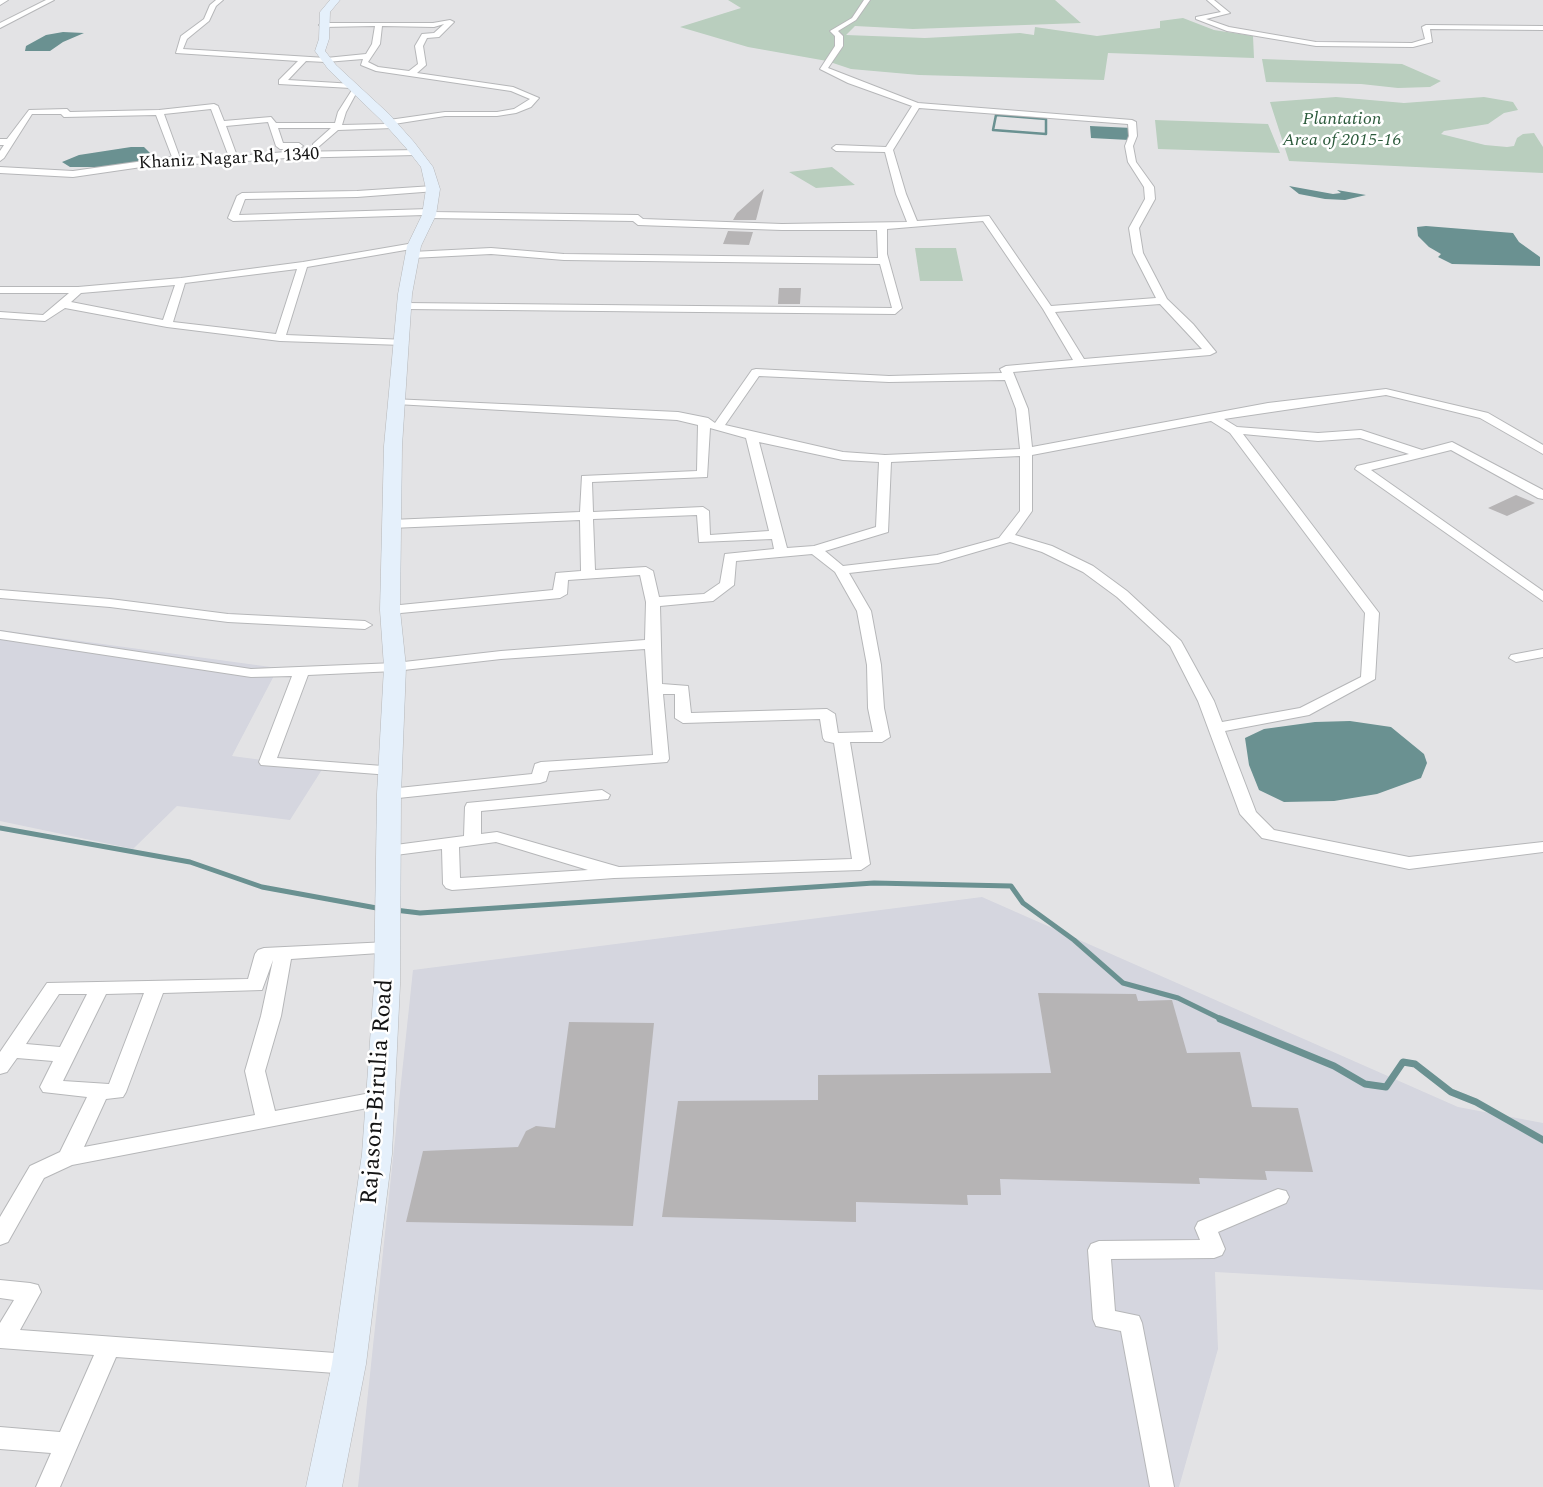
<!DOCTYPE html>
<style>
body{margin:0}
canvas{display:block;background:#e3e3e5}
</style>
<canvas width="1543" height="1487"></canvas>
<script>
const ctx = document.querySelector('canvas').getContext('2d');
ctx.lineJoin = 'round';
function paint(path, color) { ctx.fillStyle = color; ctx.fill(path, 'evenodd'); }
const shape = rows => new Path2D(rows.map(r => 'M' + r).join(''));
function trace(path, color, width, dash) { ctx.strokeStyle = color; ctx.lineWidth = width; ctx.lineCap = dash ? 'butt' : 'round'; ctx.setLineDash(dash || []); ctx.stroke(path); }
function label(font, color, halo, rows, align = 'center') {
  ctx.font = font + ' Spectral,serif'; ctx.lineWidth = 5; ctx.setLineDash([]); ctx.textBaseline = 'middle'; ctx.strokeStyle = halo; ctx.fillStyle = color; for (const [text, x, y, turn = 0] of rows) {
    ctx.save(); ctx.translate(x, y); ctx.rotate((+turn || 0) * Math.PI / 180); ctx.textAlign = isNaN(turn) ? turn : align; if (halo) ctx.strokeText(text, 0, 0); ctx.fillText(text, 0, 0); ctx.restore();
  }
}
const built = shape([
 [0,630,278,668,232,756,323,768,290,820,177,806,133,849,0,821],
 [982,897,1458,1107,1543,1123,1543,1290,1215,1272,1218,1349,1179,1487,358,1487,413,970]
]);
const green = shape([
 [728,0,1055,0,1081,23,913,29,855,26,846,35,925,38,1020,33,1034,35,1035,27,1097,36,1160,28,1160,21,1183,18,1214,30,1253,36,1254,58,1108,53,1104,80,919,75,851,69,827,61,748,47,680,27,741,8],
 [1262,59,1402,64,1441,81,1430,87,1398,88,1361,84,1266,82],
 [1336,97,1404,103,1484,97,1513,102,1518,110,1504,113,1488,124,1444,131,1441,134,1485,145,1507,147,1514,146,1517,138,1523,134,1534,133,1543,147,1543,173,1289,161,1270,102],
 [1155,120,1268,124,1280,153,1158,149],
 [832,167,855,185,816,188,789,172],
 [915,248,956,248,963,281,920,281]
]);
const water = shape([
 [63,32,84,33,63,42,50,51,25,51,26,46,46,35],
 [1090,126,1132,128,1129,140,1091,138],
 [131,147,144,147,152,155,136,162,101,167,70,167,62,162,79,155],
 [1289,186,1333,194,1341,193,1337,190,1366,195,1345,200,1325,199,1299,194],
 [1426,226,1513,233,1519,242,1540,257,1540,266,1452,264,1438,257,1441,254,1429,247,1418,236,1417,227],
 [1350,721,1391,727,1424,754,1427,763,1421,778,1377,794,1334,801,1284,802,1259,790,1249,765,1245,738,1264,729,1315,722]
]);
const streamFar2 = shape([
 [996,115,1046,119,1046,134,993,130,996,115]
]);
const streamFar1 = shape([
 [0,828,190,862,262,887,382,909],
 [395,910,420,913,874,883,1011,886,1023,903,1074,940,1123,983,1178,998,1223,1020]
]);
const stream = shape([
 [1220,1019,1334,1066,1365,1084,1386,1087,1403,1062,1415,1064,1451,1092,1476,1102,1543,1140]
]);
const building = shape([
 [764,189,756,220,733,220,737,213],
 [728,231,753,232,749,245,723,244],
 [779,288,801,288,800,304,778,304],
 [1516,495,1535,503,1507,516,1488,508],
 [1038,993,1136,994,1138,1001,1172,1000,1187,1053,1240,1052,1252,1107,1298,1108,1313,1172,1265,1171,1267,1180,1199,1178,1200,1184,1000,1179,1001,1195,967,1195,968,1205,856,1202,856,1222,662,1217,678,1101,818,1100,818,1075,1051,1073],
 [569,1022,654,1023,633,1226,406,1222,423,1151,518,1147,526,1131,536,1126,555,1128]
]);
const street = shape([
 [0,0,8,0,0,5,0,0],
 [46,0,54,0,0,28,0,23,46,0],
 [216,0,223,0,216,6,209,21,187,39,183,49,326,58,366,54,372,44,375,26,323,27,319,25,323,23,433,23,450,20,454,22,439,37,427,38,423,46,426,65,417,73,513,87,539,98,531,107,516,113,497,116,445,116,394,124,397,126,393,128,338,130,316,149,313,148,313,144,331,128,278,128,283,143,299,143,303,146,299,149,280,149,276,146,268,122,226,126,237,156,286,152,419,150,419,154,416,155,286,158,207,164,169,163,73,177,0,173,0,167,73,171,172,157,156,115,64,117,61,114,32,114,4,158,0,161,0,151,4,145,0,145,0,139,7,139,29,110,67,109,70,112,159,110,214,104,218,106,224,121,271,117,276,123,335,123,338,112,352,90,359,88,346,112,342,125,386,124,385,122,389,120,445,112,497,112,514,109,530,99,511,91,376,71,361,65,363,59,326,62,306,61,288,80,354,84,351,88,279,84,279,80,298,61,176,53,181,36,204,19,210,5,216,0],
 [444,24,434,33,422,34,415,46,418,64,409,71,378,67,368,62,380,44,382,26,434,27,444,24],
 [211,109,229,157,180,158,164,114,211,109],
 [864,0,870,0,856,20,838,31,843,36,843,46,828,68,918,103,1132,120,1136,122,1137,136,1133,146,1136,162,1154,187,1155,199,1139,228,1143,253,1167,299,1193,324,1216,352,1210,355,1013,372,1028,409,1032,447,1268,403,1386,389,1488,413,1543,445,1543,454,1480,418,1386,395,1224,419,1237,427,1318,433,1361,430,1422,450,1452,442,1543,490,1543,499,1538,498,1451,450,1371,470,1543,591,1543,601,1355,469,1357,466,1409,454,1360,438,1318,441,1243,434,1379,613,1375,679,1309,715,1225,731,1256,812,1274,830,1409,857,1543,842,1543,852,1409,869,1262,838,1240,814,1198,701,1170,646,1117,597,1083,572,1042,552,1010,542,938,563,849,573,871,611,881,665,884,708,890,737,882,742,850,742,870,864,861,870,614,878,452,890,446,888,443,884,442,849,388,856,382,855,379,851,388,846,464,836,465,807,467,803,602,790,610,795,608,799,481,811,481,834,497,832,619,867,852,859,834,743,825,741,823,738,820,719,683,723,675,718,675,694,663,694,669,759,667,762,549,771,546,781,540,783,389,799,381,794,389,789,532,774,535,764,541,762,653,755,645,649,501,659,395,671,308,675,277,758,396,767,398,770,396,773,390,775,261,765,259,762,292,676,251,677,0,639,0,631,251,669,395,663,501,651,645,640,646,602,640,575,568,580,567,594,560,598,390,614,383,610,390,606,553,590,556,573,581,571,580,520,391,528,384,524,391,520,580,512,582,476,697,471,698,425,677,420,396,404,392,403,392,399,678,412,708,418,715,423,752,370,756,369,889,376,1002,373,1000,369,1006,366,1073,360,1043,309,983,221,887,229,887,254,902,308,895,314,405,309,400,306,405,303,892,308,880,264,564,260,491,254,412,258,407,255,412,252,491,248,564,254,878,258,877,230,782,230,638,225,633,221,429,218,424,215,233,221,228,218,237,196,242,193,357,191,433,186,436,187,436,191,357,197,245,199,239,215,429,209,433,212,638,215,643,219,782,224,907,222,896,194,885,152,836,151,832,148,836,145,886,147,912,106,848,83,820,69,835,46,835,36,830,31,852,18,864,0],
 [919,108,1128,124,1129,136,1125,146,1128,162,1144,187,1145,199,1129,228,1133,253,1156,298,1051,306,989,216,917,221,906,194,893,150,919,108],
 [1160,304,1202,349,1084,359,1055,312,1160,304],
 [759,376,889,382,1005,380,1016,409,1020,449,885,455,843,452,725,425,759,376],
 [1211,421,1230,433,1365,613,1361,677,1300,708,1222,722,1214,701,1181,641,1127,591,1093,566,1052,546,1015,535,1032,511,1032,455,1211,421],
 [710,428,746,438,769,531,710,535,709,511,703,507,593,512,592,482,707,477,710,428],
 [759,442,843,460,879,462,876,527,814,546,787,548,759,442],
 [1020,456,1020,511,999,538,937,555,843,566,825,551,888,532,891,462,1020,456],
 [697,515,699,542,772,539,774,549,725,554,720,583,704,594,659,597,653,571,646,567,595,570,593,519,697,515],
 [812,554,835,572,857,611,867,665,868,708,873,732,838,733,835,714,827,709,691,713,688,686,662,684,660,606,713,601,734,585,736,561,812,554],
 [496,842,588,870,460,878,459,847,496,842],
 [1207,0,1214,0,1230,13,1206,19,1229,27,1316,42,1412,43,1425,39,1422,27,1426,25,1543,26,1543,30,1430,29,1432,42,1413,47,1316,46,1227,31,1196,19,1196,17,1221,12,1207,0],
 [414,243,417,244,417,248,307,267,286,335,407,340,408,342,403,345,280,341,167,327,65,308,45,321,0,318,0,312,43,315,69,293,0,293,0,287,78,287,181,278,303,262,414,243],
 [297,269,276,334,173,322,185,283,297,269],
 [175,285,163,320,71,302,81,293,175,285],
 [0,590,110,599,228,614,365,621,372,625,365,629,228,622,110,607,0,598,0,590],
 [1543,649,1543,657,1516,662,1509,658,1511,655,1543,649],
 [388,942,394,944,397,948,394,952,291,959,281,1016,265,1071,275,1111,381,1091,388,1094,391,1099,388,1104,72,1165,44,1178,8,1242,0,1245,0,1217,30,1166,60,1152,87,1097,43,1092,40,1087,53,1061,17,1058,7,1072,0,1074,0,1052,47,983,248,979,255,954,258,950,264,948,388,942],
 [273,960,261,1016,245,1071,255,1115,84,1147,106,1099,123,1097,126,1092,163,993,262,990,273,960],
 [144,993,109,1084,63,1081,106,994,144,993],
 [59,994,87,994,60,1047,26,1044,59,994],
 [1278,1189,1286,1191,1289,1197,1286,1203,1218,1232,1225,1249,1222,1255,1214,1258,1111,1259,1115,1311,1139,1316,1142,1323,1174,1487,1150,1487,1121,1331,1096,1326,1093,1319,1088,1250,1091,1244,1099,1241,1200,1240,1195,1228,1198,1222,1278,1189],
 [0,1280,30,1283,38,1285,41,1292,20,1330,349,1354,357,1357,361,1364,357,1371,349,1374,116,1357,60,1487,36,1487,51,1453,0,1449,0,1427,60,1432,94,1355,0,1348,0,1323,14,1300,0,1298,0,1280]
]);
const secondary = shape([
 [330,0,340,0,330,12,329,39,325,51,336,65,389,114,414,142,433,167,440,189,436,215,421,246,412,294,402,446,400,610,406,667,401,794,400,985,392,1154,366,1364,342,1487,306,1487,332,1364,362,1154,374,985,377,794,384,667,380,610,384,446,398,294,407,246,422,215,426,189,421,167,406,148,381,120,328,69,315,51,319,39,320,12,330,0]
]);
const farParknames = [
 ["Plantation",1342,120],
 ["Area of 2015-16",1342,141]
];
const farStreetnames = [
 ["Khaniz Nagar Rd, 1340",229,160,-3]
];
const nearStreetnames = [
 ["Rajason-Birulia Road",379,1092,-86]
];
paint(built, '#d5d6df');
paint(green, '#b9cebe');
paint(water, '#6a9191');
trace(streamFar2, '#6a9191', 2.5);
trace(streamFar1, '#6a9191', 5);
trace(stream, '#6a9191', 7);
paint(building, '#b6b4b5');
trace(street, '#b6b7b9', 2);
trace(secondary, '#b6b7b9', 1);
paint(street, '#fff');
paint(secondary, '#e5f0fb');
label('italic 18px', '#2c5b3c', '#fff', farParknames);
label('18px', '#141414', '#fff', farStreetnames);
label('24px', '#141414', '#fff', nearStreetnames);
</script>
